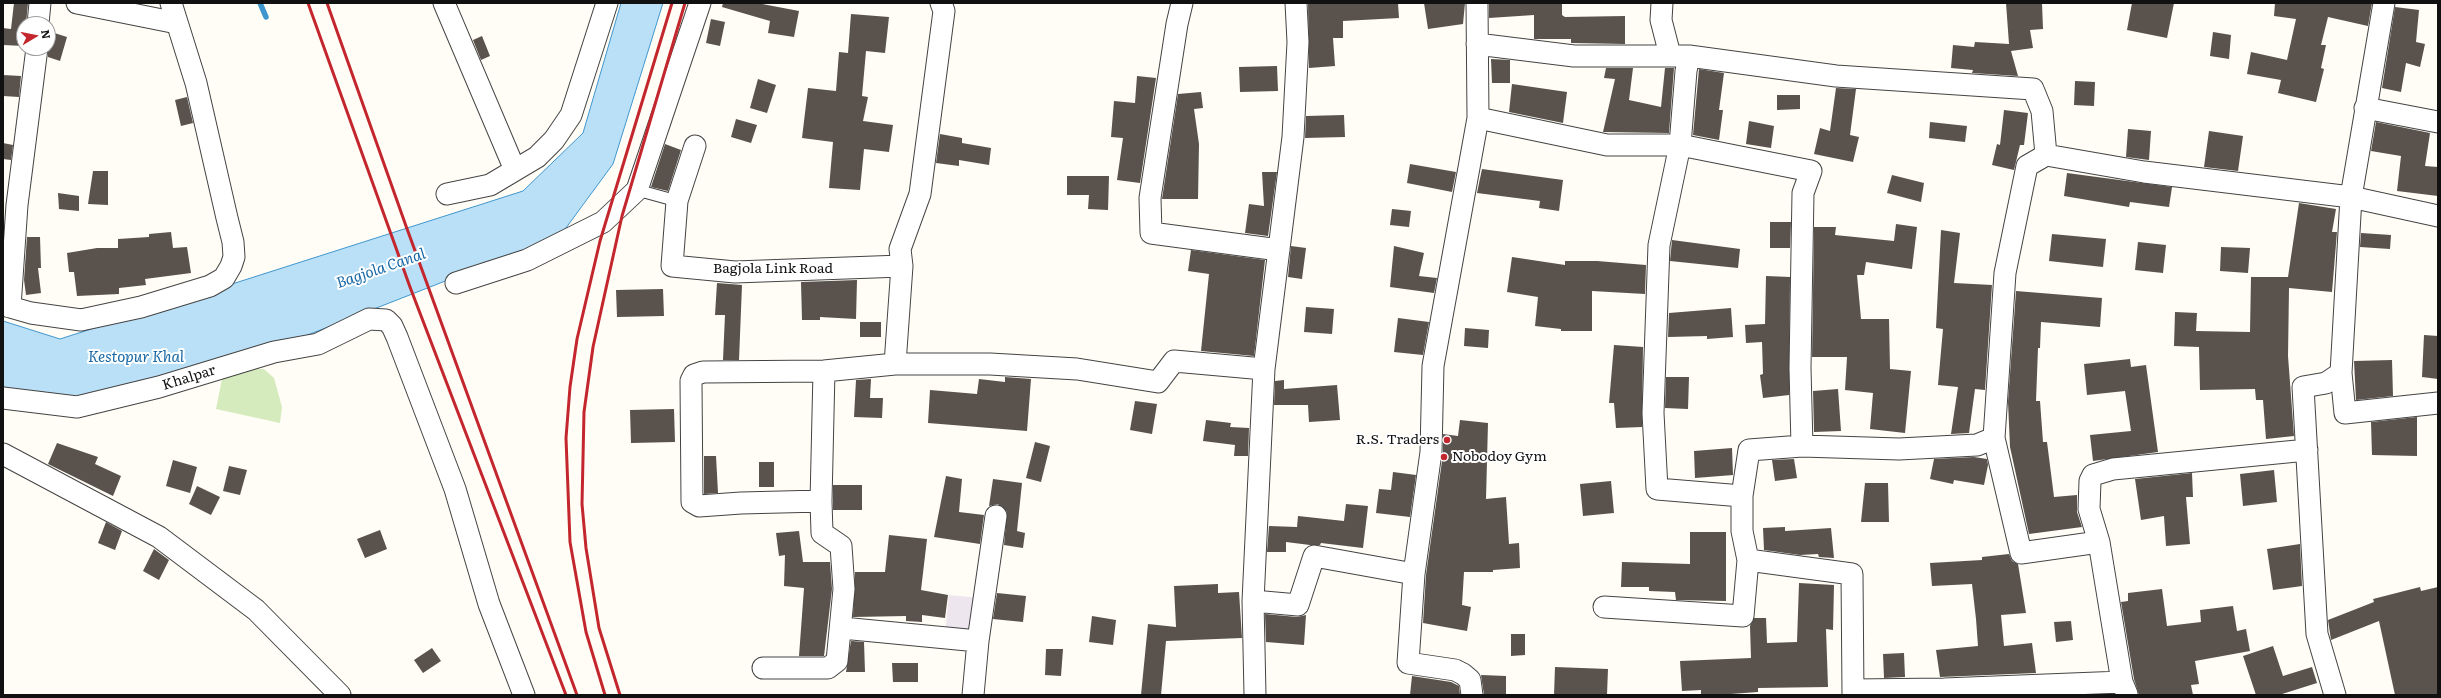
<!DOCTYPE html>
<style>
body{margin:0}
#map{position:relative;width:2441px;height:698px;overflow:hidden;background:#fffdf5;font-family:Literata,serif}
canvas{display:block}
.frame{position:absolute;inset:0;border:4px solid #111;pointer-events:none}
.north{position:absolute;left:16px;top:16px;width:40px;height:40px;box-sizing:border-box;background:#fff;border:1px solid #a0a0a0;border-radius:50%;rotate:80deg;font-size:11px;font-weight:700;line-height:16px;text-align:center;color:#111}
.north::after{content:'';display:block;margin:auto;width:14px;height:18px;background:#c4262e;clip-path:polygon(50% 0,100% 100%,50% 72%,0 100%)}
</style>
<div id="map">
<canvas width="2441" height="698"></canvas>
<div class="frame"></div>
<div class="north">N</div>
</div>
<script>
const ctx = document.querySelector('canvas').getContext('2d');
ctx.lineJoin = 'round';
function paint(path, color) { ctx.fillStyle = color; ctx.fill(path, 'evenodd'); }
const shape = rows => new Path2D(rows.map(r => 'M' + r).join(''));
function trace(path, color, width, dash) { ctx.strokeStyle = color; ctx.lineWidth = width; ctx.lineCap = dash ? 'butt' : 'round'; ctx.setLineDash(dash || []); ctx.stroke(path); }
function label(font, color, halo, rows, align = 'center') {
  ctx.font = font + ' Literata,serif'; ctx.lineWidth = 4; ctx.setLineDash([]); ctx.textBaseline = 'middle'; ctx.strokeStyle = halo; ctx.fillStyle = color; for (const [text, x, y, turn = 0] of rows) {
    ctx.save(); ctx.translate(x, y); ctx.rotate((+turn || 0) * Math.PI / 180); ctx.textAlign = isNaN(turn) ? turn : align; if (halo) ctx.strokeText(text, 0, 0); ctx.fillText(text, 0, 0); ctx.restore();
  }
}
const industrial = shape([
 [949,595,980,598,975,637,945,633]
]);
const green = shape([
 [253,369,264,369,274,378,282,407,280,423,216,409,222,379]
]);
const water = shape([
 [621,3,663,3,613,164,560,236,147,398,3,401,3,321,60,339,523,191,583,133,621,3]
]);
const stream = shape([
 [260,3,266,17]
]);
const building = shape([
 [14,3,28,3,26,24,24,24,24,46,3,45,3,28,11,29],
 [723,3,757,3,799,11,794,37,768,33,770,21,722,7],
 [1308,3,1398,3,1399,18,1343,21,1343,38,1333,38,1335,66,1309,68],
 [1424,3,1465,3,1463,24,1428,29],
 [1489,3,1562,3,1562,15,1565,17,1625,16,1625,44,1571,43,1571,39,1534,39,1534,15,1489,18],
 [2006,3,2042,3,2043,29,2030,30,2033,48,2011,51,2018,76,1972,73,1973,70,1951,68,1953,45,1974,47,1975,42,2009,44],
 [2132,3,2174,3,2167,38,2127,30],
 [2275,3,2372,3,2368,26,2328,17,2321,45,2326,45,2321,68,2324,69,2316,102,2278,93,2281,80,2247,74,2251,52,2287,60,2296,19,2274,16],
 [2395,7,2419,10,2416,42,2425,44,2420,67,2406,63,2401,92,2382,88],
 [851,14,889,17,885,53,866,51,862,96,868,97,863,121,893,125,889,152,864,149,860,190,829,188,833,142,802,138,808,88,836,91,839,52,848,53],
 [711,19,725,22,720,46,706,43],
 [48,31,67,37,60,61,48,57],
 [2213,32,2231,35,2229,59,2210,56],
 [482,36,490,56,481,60,473,40],
 [1491,59,1510,60,1510,83,1492,83],
 [1277,66,1278,91,1240,92,1239,67],
 [1606,68,1633,68,1629,100,1661,107,1665,68,1674,68,1669,133,1603,132,1615,79,1604,78],
 [1699,69,1724,73,1719,110,1723,110,1719,140,1693,135],
 [3,75,21,76,19,97,3,96],
 [1137,76,1156,78,1140,183,1117,180,1123,138,1111,137,1114,101,1135,103],
 [758,79,776,85,767,113,750,108],
 [2075,81,2095,82,2094,106,2074,105],
 [1512,84,1567,92,1563,123,1509,112],
 [1836,88,1856,89,1850,135,1859,137,1853,162,1814,154,1820,128,1830,131],
 [1201,92,1203,108,1194,109,1199,144,1198,199,1162,199,1178,94],
 [1777,95,1800,95,1800,109,1777,110],
 [187,97,193,123,181,126,175,100],
 [2004,110,2028,113,2024,145,2020,145,2014,170,1992,165,1997,144,2000,145],
 [1344,115,1345,137,1305,138,1306,116],
 [736,119,757,125,751,143,731,137],
 [1749,121,1774,126,1771,148,1746,144],
 [1930,122,1967,126,1965,142,1929,138],
 [2376,122,2430,133,2425,166,2438,167,2438,196,2397,191,2401,156,2371,151],
 [2128,129,2151,131,2149,160,2126,157],
 [2209,131,2243,136,2238,171,2204,167],
 [940,134,962,138,962,143,991,148,989,165,959,160,959,166,936,163],
 [3,143,13,145,11,160,3,159],
 [665,144,681,150,668,191,651,187],
 [1410,164,1456,172,1452,192,1407,183],
 [1482,169,1563,180,1559,211,1539,208,1540,201,1477,193],
 [93,171,108,171,108,205,88,204],
 [1262,172,1277,172,1268,236,1245,233,1249,204,1264,206],
 [2067,173,2172,187,2169,207,2130,202,2129,207,2064,196],
 [1892,175,1924,183,1921,202,1887,193],
 [1067,176,1109,176,1108,210,1088,209,1089,195,1067,195],
 [58,193,79,196,79,211,59,209],
 [2299,203,2336,209,2332,232,2337,232,2332,292,2289,288,2288,356,2294,436,2266,439,2263,400,2256,400,2255,389,2200,390,2199,347,2174,346,2175,312,2197,313,2196,331,2250,332,2251,277,2288,277],
 [1392,209,1411,211,1409,227,1390,225],
 [1770,222,1791,222,1790,248,1770,248],
 [1896,224,1917,227,1912,269,1866,262,1864,275,1857,275,1861,319,1889,319,1890,369,1911,371,1905,433,1870,429,1873,393,1845,390,1847,357,1812,357,1814,227,1836,227,1835,235,1894,241],
 [1941,230,1960,233,1954,283,1992,285,1985,390,1975,389,1969,433,1951,434,1958,387,1938,385,1943,329,1936,328],
 [171,232,173,248,187,247,191,273,145,279,146,285,119,288,119,294,77,296,74,272,69,272,67,253,97,248,118,248,118,239,149,237,149,234],
 [2361,233,2391,235,2390,249,2360,247],
 [2052,234,2106,239,2103,267,2049,261],
 [27,237,40,237,41,268,38,268,41,293,26,295,24,280],
 [1672,240,1740,249,1738,268,1670,261],
 [2138,242,2166,245,2163,273,2135,270],
 [1291,246,1306,248,1302,279,1288,277],
 [1394,246,1424,253,1419,276,1437,278,1434,293,1390,287],
 [2221,247,2250,248,2248,273,2220,271],
 [1191,250,1265,260,1254,356,1201,351,1209,274,1188,271],
 [1512,257,1565,265,1565,261,1597,261,1646,265,1645,294,1592,291,1592,331,1561,331,1561,329,1535,326,1538,297,1507,292],
 [1766,276,1790,277,1789,395,1763,398,1760,375,1763,374,1762,342,1746,343,1745,325,1765,324],
 [857,280,856,319,820,317,820,320,802,320,801,282],
 [717,283,742,285,739,360,723,360,725,315,715,315],
 [663,289,664,316,617,317,616,290],
 [2016,291,2102,298,2100,327,2041,322,2040,348,2038,348,2036,401,2040,401,2043,442,2047,442,2054,497,2077,495,2077,512,2082,527,2029,534,2010,447,2008,402],
 [1306,307,1334,309,1332,334,1304,332],
 [1731,308,1733,337,1707,339,1707,336,1668,337,1669,313],
 [1398,318,1429,322,1423,355,1394,352],
 [860,322,881,322,881,337,860,337],
 [1465,328,1489,330,1488,348,1464,346],
 [2424,335,2438,336,2438,379,2422,377],
 [1614,345,1643,347,1642,427,1616,428,1614,403,1609,403],
 [2130,359,2131,367,2146,365,2158,452,2093,461,2090,435,2131,431,2125,391,2087,395,2084,364],
 [2392,360,2393,396,2356,400,2354,361],
 [1005,377,1031,379,1027,431,928,423,930,390,977,394,979,379,1005,382],
 [1666,377,1689,377,1688,409,1665,408],
 [871,379,870,398,883,398,882,418,854,417,856,380],
 [1284,380,1284,389,1337,385,1340,420,1309,422,1308,405,1274,405,1275,381],
 [1838,389,1841,431,1814,432,1813,391],
 [1135,401,1157,404,1152,434,1130,430],
 [674,409,675,442,631,443,630,410],
 [2417,417,2417,456,2372,455,2371,422],
 [1206,420,1231,423,1230,427,1249,428,1248,456,1234,456,1235,445,1203,441],
 [1460,420,1488,423,1486,499,1506,497,1509,544,1519,543,1520,568,1493,570,1493,572,1464,572,1462,605,1471,607,1467,631,1423,623,1426,575,1443,454,1443,434,1458,436],
 [1035,442,1050,446,1041,482,1026,478],
 [57,443,98,457,95,464,121,476,113,496,48,464],
 [1732,448,1733,475,1695,478,1694,451],
 [704,456,716,456,718,493,704,494],
 [1974,457,1987,459,1988,465,1984,485,1954,480,1953,484,1930,479,1934,459],
 [1794,459,1797,478,1775,481,1772,460],
 [173,460,197,467,190,493,166,486],
 [759,462,774,462,774,487,759,487],
 [229,466,247,470,240,495,223,491],
 [2274,470,2277,502,2243,506,2240,474],
 [1393,472,1416,475,1410,517,1376,513,1379,489,1391,490],
 [2192,473,2193,497,2186,497,2190,544,2166,546,2164,516,2141,520,2135,479],
 [946,476,962,479,959,512,984,515,980,544,934,537],
 [993,479,1022,483,1017,531,1025,533,1023,548,1004,545,1007,512,998,504,989,506],
 [1611,481,1614,513,1583,516,1580,484],
 [1865,483,1888,483,1889,522,1861,522],
 [833,485,862,485,862,510,833,510],
 [197,486,220,497,211,515,189,504],
 [1346,504,1368,506,1363,548,1321,543,1320,545,1310,545,1286,542,1286,552,1267,552,1269,526,1297,527,1298,516,1344,521],
 [106,522,122,531,115,550,98,543],
 [1785,527,1785,531,1831,528,1834,558,1819,557,1818,554,1800,555,1764,550,1763,528],
 [380,530,387,549,365,558,357,539],
 [799,531,803,562,830,562,832,589,824,656,799,656,804,588,784,586,785,555,779,556,776,533],
 [1690,532,1726,532,1726,601,1676,600,1675,592,1649,591,1649,587,1621,587,1622,562,1690,564],
 [889,535,927,539,921,590,948,595,945,618,922,615,922,622,906,621,906,616,853,617,855,572,885,572],
 [2300,544,2302,586,2273,590,2267,549],
 [154,549,169,560,159,580,143,571],
 [2009,554,2012,561,2018,564,2026,613,2001,615,2004,646,2032,643,2036,673,1940,677,1936,650,1978,646,1976,619,1972,584,1932,586,1930,563,1982,560,1982,557],
 [1799,583,1834,585,1833,630,1826,629,1828,687,1758,688,1758,692,1717,695,1701,695,1701,690,1682,691,1680,661,1751,658,1750,626,1754,618,1766,618,1767,643,1797,642],
 [1218,584,1218,593,1239,592,1242,638,1166,641,1161,695,1141,695,1148,624,1176,627,1174,586],
 [2420,587,2421,591,2438,587,2438,695,2395,695,2379,621,2331,640,2328,620,2374,602,2373,599],
 [2162,589,2167,626,2201,622,2200,610,2233,606,2237,631,2246,629,2250,651,2195,661,2199,684,2191,685,2193,695,2139,695,2134,679,2121,602,2128,601,2128,593],
 [997,593,1026,596,1023,622,993,619],
 [1265,614,1297,617,1306,615,1304,645,1266,642],
 [1092,616,1116,620,1113,645,1089,642],
 [2071,621,2073,640,2056,642,2054,622],
 [1511,634,1525,634,1525,655,1511,656],
 [851,641,864,642,865,672,846,672],
 [2273,646,2283,676,2312,667,2317,683,2279,695,2256,695,2243,656],
 [432,648,441,661,423,673,414,660],
 [1046,649,1063,649,1061,676,1045,675],
 [1904,653,1905,677,1884,678,1883,654],
 [892,663,918,663,918,682,893,682],
 [1555,667,1608,669,1607,695,1554,695],
 [1481,675,1506,676,1506,695,1484,695],
 [1412,676,1451,682,1459,686,1460,695,1410,695]
]);
const lane = shape([
 [637,190,677,201]
]);
const street = shape([
 [77,3,177,23],
 [444,3,515,170],
 [1182,3,1177,24,1150,198,1151,233,1279,250],
 [1662,3,1661,20,1670,55],
 [2384,3,2351,197,2438,216],
 [38,24,40,3],
 [1477,44,1574,56,1689,56,1686,71,1680,145,1659,245,1653,413,1657,489,1742,496,1742,531,1748,560,1743,616,1604,607],
 [1689,56,1836,76,2033,89,2042,111,2046,155],
 [2365,108,2438,122],
 [1478,118,1607,145,1680,145,1811,171,1803,193,1800,368,1802,446],
 [695,146,677,201,672,266,735,272,902,266],
 [447,194,490,185,537,157,554,140,571,115,607,3],
 [456,283,527,260,603,222,637,190,700,3],
 [3,305,31,313,81,320,141,307,210,286,224,278,231,266,234,257,233,242,227,218,196,83,171,3],
 [10,307,17,205,37,48],
 [895,364,990,364,1077,369,1158,382,1174,361,1264,369],
 [2341,373,2345,413,2438,403],
 [3,398,77,407,159,387,274,352,318,344,369,319,386,320,392,326,397,337,455,489,489,604,524,695],
 [1994,438,2005,273,2027,166,2046,155,2144,172,2351,197,2341,373,2326,383,2303,387,2317,634,2335,695],
 [3,454,159,537,256,610,340,695],
 [1742,496,1749,450,1802,446,1899,449,1977,445,1994,438,2021,553,2099,542],
 [821,501,741,503,699,506,692,502,691,381,694,375,703,372,824,371,895,364,902,266,900,249,920,194,944,11,941,3],
 [1748,560,1852,574,1853,695],
 [1253,601,1298,605,1314,556,1414,574],
 [842,628,978,641,973,695],
 [978,641,996,516],
 [763,668,828,668,837,661,844,589,841,546,822,533,821,501,824,371],
 [2122,682,2099,542,2089,509,2090,481,2093,475,2113,469,2307,450],
 [1853,690,1944,689,2122,682,2127,694],
 [1255,695,1253,601,1264,369,1293,137,1298,42,1296,3],
 [1472,695,1470,680,1463,674,1455,670,1408,663,1414,574,1431,452,1433,366,1478,118,1477,3]
]);
const rail = shape([
 [308,3,410,287,566,695],
 [327,3,406,226,577,695],
 [605,695,586,632,570,542,566,438,570,387,577,339,600,241,672,3],
 [620,695,599,628,586,548,582,504,584,412,593,347,622,216,685,3]
]);
const markers = [
 [1447,440,4,"#c4262e"],
 [1444,457,4,"#c4262e"]
];
const streetNames = [
 ["Bagjola Link Road",773,269],
 ["Khalpar",189,378,-17]
];
const poiNames = [
 ["R.S. Traders",1439,440],
 ["Nobodoy Gym",1452,457,"left"]
];
const waterNames = [
 ["Bagjola Canal",381,269,-19],
 ["Kestopur Khal",136,358]
];
paint(industrial, '#eee6ef');
paint(green, '#d5ebbd');
paint(water, '#b9e0f7');
trace(water, '#3f96cf', 1);
trace(stream, '#3f96cf', 5.5);
paint(building, '#5a524d');
trace(lane, '#444', 13);
trace(street, '#444', 23);
trace(lane, '#fff', 11);
trace(street, '#fff', 21);
trace(rail, '#c4262e', 3);
for (const [x, y, r, color] of markers) { const dot = new Path2D(); dot.arc(x, y, r, 0, 2 * Math.PI); ctx.fillStyle = color; ctx.fill(dot); trace(dot, '#fff', 1.5); }
label('14px', '#111', '#fff', streetNames);
label('14px', '#111', '#fff', poiNames, 'right');
label('italic 15px', '#1768a6', '#fff', waterNames);
</script>
